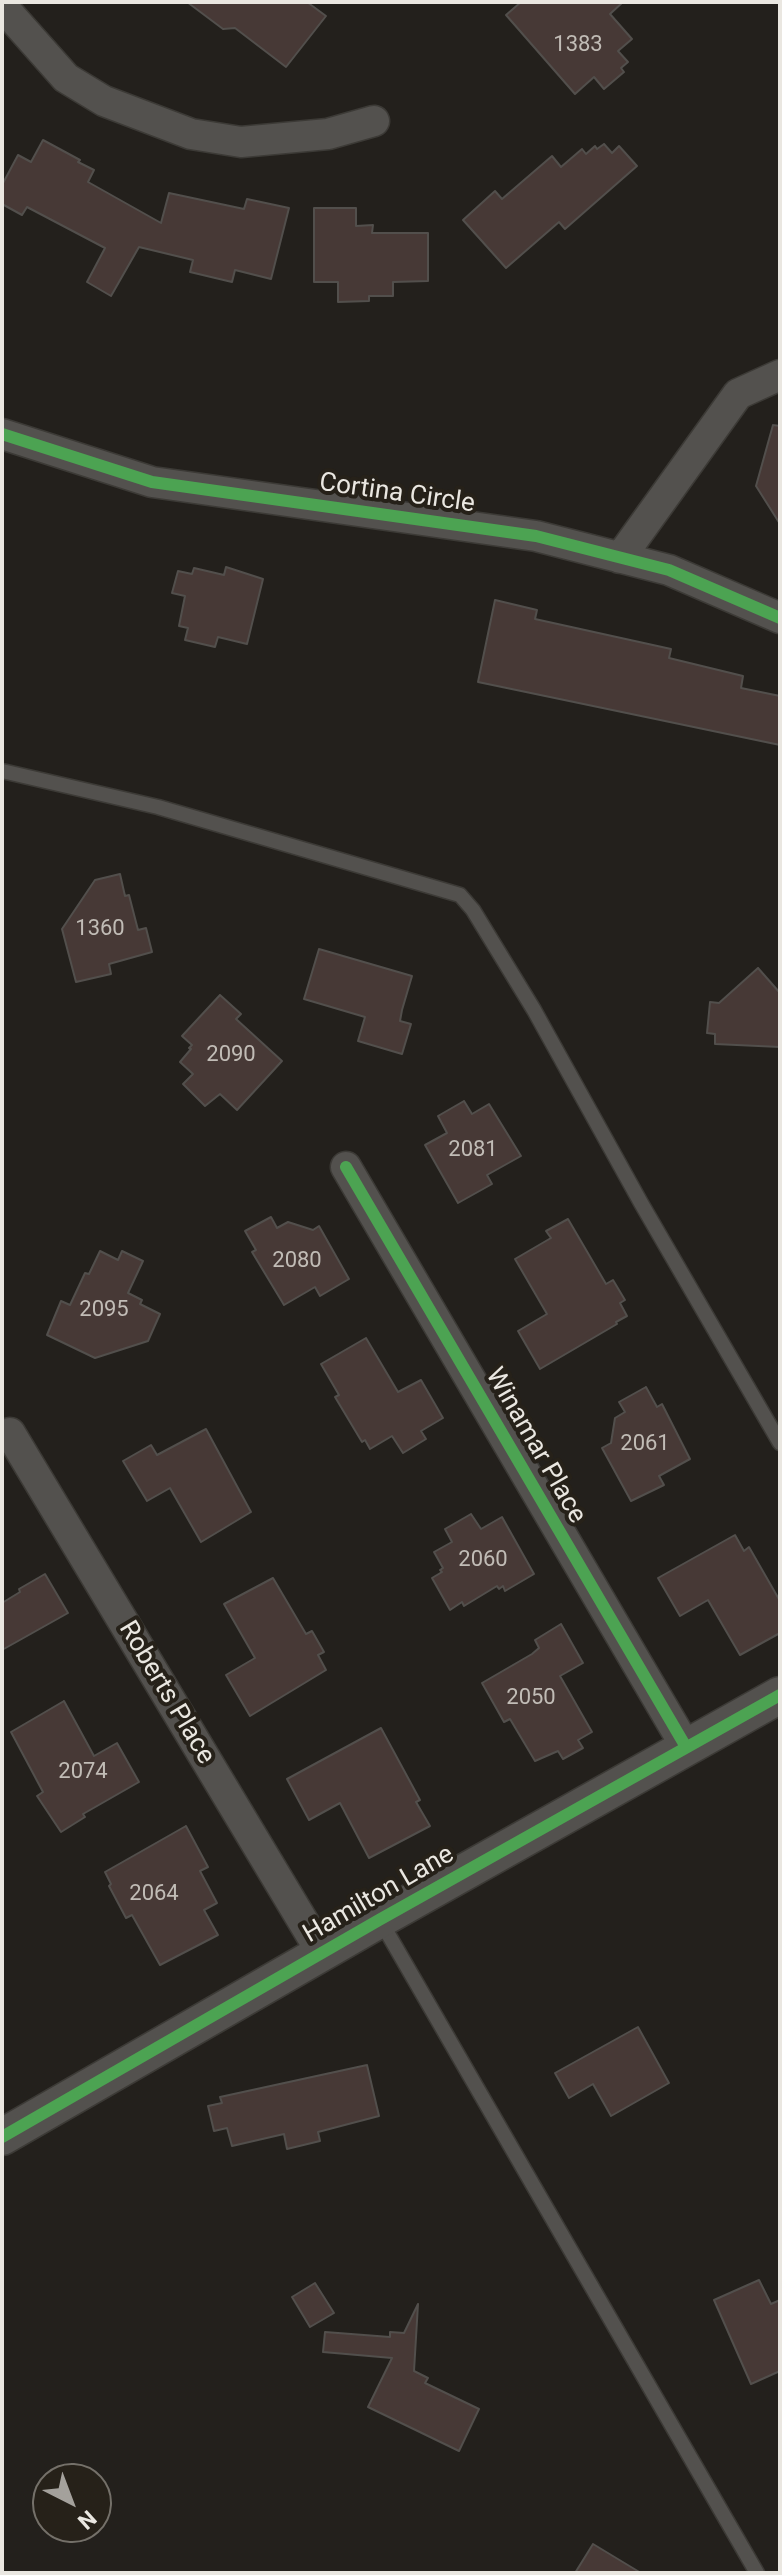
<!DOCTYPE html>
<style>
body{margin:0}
#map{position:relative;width:782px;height:2575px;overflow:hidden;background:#23201c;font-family:Roboto,sans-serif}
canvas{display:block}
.frame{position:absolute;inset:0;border:4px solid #eae7e1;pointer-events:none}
.north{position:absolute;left:32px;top:2463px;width:80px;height:80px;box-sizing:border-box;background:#262119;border:2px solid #747069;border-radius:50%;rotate:138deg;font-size:22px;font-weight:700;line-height:32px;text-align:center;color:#eae7e1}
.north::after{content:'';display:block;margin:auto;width:28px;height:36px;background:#a4a19c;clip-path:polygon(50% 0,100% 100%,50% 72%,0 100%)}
</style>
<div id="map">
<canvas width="782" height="2575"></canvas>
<div class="frame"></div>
<div class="north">N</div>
</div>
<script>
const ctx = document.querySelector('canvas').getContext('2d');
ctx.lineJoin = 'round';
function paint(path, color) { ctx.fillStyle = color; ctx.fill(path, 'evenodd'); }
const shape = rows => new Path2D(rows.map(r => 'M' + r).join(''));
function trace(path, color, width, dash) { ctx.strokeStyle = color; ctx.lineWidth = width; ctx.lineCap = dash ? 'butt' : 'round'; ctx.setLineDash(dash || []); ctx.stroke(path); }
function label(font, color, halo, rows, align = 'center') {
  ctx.font = font + ' Roboto,sans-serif'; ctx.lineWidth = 8; ctx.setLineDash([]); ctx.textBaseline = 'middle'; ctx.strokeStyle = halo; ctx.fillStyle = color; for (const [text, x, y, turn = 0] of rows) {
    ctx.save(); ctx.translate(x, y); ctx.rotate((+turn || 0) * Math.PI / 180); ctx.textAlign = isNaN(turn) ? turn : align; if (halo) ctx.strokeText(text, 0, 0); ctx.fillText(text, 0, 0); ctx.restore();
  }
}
const building = shape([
 [187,2,307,2,326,16,286,67,235,28,223,29,187,2],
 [521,2,623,2,610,14,632,39,618,51,628,62,621,68,624,72,604,89,594,77,575,94,506,15,521,2],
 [43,140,80,160,78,162,94,170,88,182,161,223,169,193,244,209,247,199,289,208,271,279,235,270,232,282,190,272,193,260,139,247,111,296,87,282,105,248,27,207,22,215,2,204,2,185,18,155,31,162,43,140],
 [604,144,612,153,619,146,637,166,565,229,559,222,506,268,463,220,495,191,502,199,552,156,561,167,582,149,586,154,595,146,597,149,604,144],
 [314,208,356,208,356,226,373,225,372,233,428,233,428,281,393,282,393,296,369,296,369,301,338,302,338,282,314,282,314,208],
 [773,425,780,426,780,524,756,486,773,425],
 [226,567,263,579,247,644,218,637,215,647,185,640,188,628,179,626,185,596,172,593,178,571,192,574,194,568,224,575,226,567],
 [495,600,537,610,535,619,671,649,669,658,743,676,741,688,780,696,780,745,478,682,495,600],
 [120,874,125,896,129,895,138,930,146,928,152,952,109,964,111,974,76,982,62,929,95,880,120,874],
 [319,949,412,976,402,1010,400,1021,411,1024,402,1054,358,1041,365,1017,304,999,319,949],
 [758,968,780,993,780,1047,715,1044,715,1034,707,1033,710,1002,719,1003,758,968],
 [220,995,241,1014,236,1019,282,1061,237,1110,220,1094,205,1106,183,1084,193,1074,180,1062,191,1049,189,1048,192,1045,182,1036,220,995],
 [464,1101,472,1114,489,1104,521,1156,487,1175,492,1184,458,1203,425,1145,447,1133,438,1116,464,1101],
 [271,1217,277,1228,288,1222,313,1230,319,1226,349,1279,320,1296,315,1287,284,1305,252,1252,256,1250,245,1231,271,1217],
 [568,1219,606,1284,613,1280,625,1300,620,1303,627,1316,616,1322,617,1324,540,1369,518,1331,547,1314,515,1259,551,1238,546,1231,568,1219],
 [100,1251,118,1260,122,1251,143,1261,128,1293,142,1300,140,1304,160,1314,148,1341,95,1358,47,1335,61,1301,70,1305,85,1273,89,1274,100,1251],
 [366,1338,398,1392,421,1380,443,1418,421,1431,426,1439,403,1453,392,1436,370,1449,365,1440,362,1442,335,1397,339,1395,321,1364,366,1338],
 [646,1387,657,1407,662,1404,690,1459,659,1476,664,1485,631,1501,602,1448,611,1443,615,1418,625,1412,619,1402,646,1387],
 [206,1429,251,1512,201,1542,170,1488,147,1501,123,1461,151,1445,157,1455,206,1429],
 [471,1514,481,1529,502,1517,534,1574,505,1591,503,1586,499,1589,497,1586,464,1606,462,1602,450,1610,432,1578,442,1572,440,1570,443,1568,434,1552,452,1542,445,1529,471,1514],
 [735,1535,744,1551,749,1547,780,1601,780,1633,740,1655,708,1600,680,1616,658,1578,735,1535],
 [45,1574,68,1613,2,1650,2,1603,20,1592,19,1589,45,1574],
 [273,1578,306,1634,312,1631,324,1652,318,1655,326,1670,250,1716,226,1675,255,1658,224,1604,273,1578],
 [561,1624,583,1663,560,1676,592,1732,578,1740,583,1748,563,1759,558,1751,535,1761,510,1719,504,1722,482,1683,532,1654,539,1648,535,1640,561,1624],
 [64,1701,94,1756,117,1743,139,1782,83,1814,85,1817,61,1832,37,1796,43,1792,11,1732,64,1701],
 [381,1728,420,1800,416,1802,430,1826,369,1858,340,1803,309,1820,287,1779,381,1728],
 [186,1826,208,1867,200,1871,217,1903,204,1910,218,1935,160,1965,132,1915,126,1918,109,1886,111,1884,105,1872,186,1826],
 [638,2027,669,2083,611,2116,593,2084,569,2098,555,2073,638,2027],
 [367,2065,379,2116,318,2132,320,2141,287,2149,284,2134,232,2146,227,2128,214,2131,208,2106,222,2103,220,2097,367,2065],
 [759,2280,771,2304,780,2300,780,2371,751,2384,714,2300,759,2280],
 [315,2283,334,2313,310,2327,292,2297,315,2283],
 [418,2304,414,2371,428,2378,425,2383,479,2409,459,2451,368,2407,392,2358,323,2352,325,2332,390,2337,390,2332,404,2333,418,2304],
 [593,2544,641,2573,575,2573,593,2544]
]);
const service = shape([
 [2,771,158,807,460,895,473,910,534,1010,641,1203,780,1443],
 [380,1920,757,2573]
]);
const minor = shape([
 [2,6,66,78,104,101,191,134,241,142,328,134,374,121],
 [2,434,152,482,536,536,669,570,780,618],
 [620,558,738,394,780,375],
 [346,1167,686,1747],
 [10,1433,322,1953]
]);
const tertiary = shape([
 [2,2137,379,1920,780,1695]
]);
const cycleway = shape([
 [2,434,152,482,536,536,669,570,780,618],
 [346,1167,686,1747],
 [2,2137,379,1920,780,1695]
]);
const numberNames = [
 ["1383",578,45],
 ["1360",100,929],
 ["2090",231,1055],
 ["2081",473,1150],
 ["2080",297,1261],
 ["2095",104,1310],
 ["2061",645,1444],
 ["2060",483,1560],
 ["2050",531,1698],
 ["2074",83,1772],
 ["2064",154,1894]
];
const streetNames = [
 ["Cortina Circle",397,494,8],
 ["Winamar Place",535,1446,60],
 ["Roberts Place",166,1693,59],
 ["Hamilton Lane",379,1895,-30]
];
paint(building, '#473936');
trace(building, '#524f4c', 2);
trace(service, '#3c3a36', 17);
trace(minor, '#3c3a36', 33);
trace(tertiary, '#3c3a36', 39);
trace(service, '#53514e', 14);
trace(minor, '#53514e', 30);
trace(tertiary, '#53514e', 36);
trace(cycleway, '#4ca352', 12);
label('22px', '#c1bcb6', null, numberNames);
label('26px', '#eae7e1', '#262119', streetNames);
</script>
